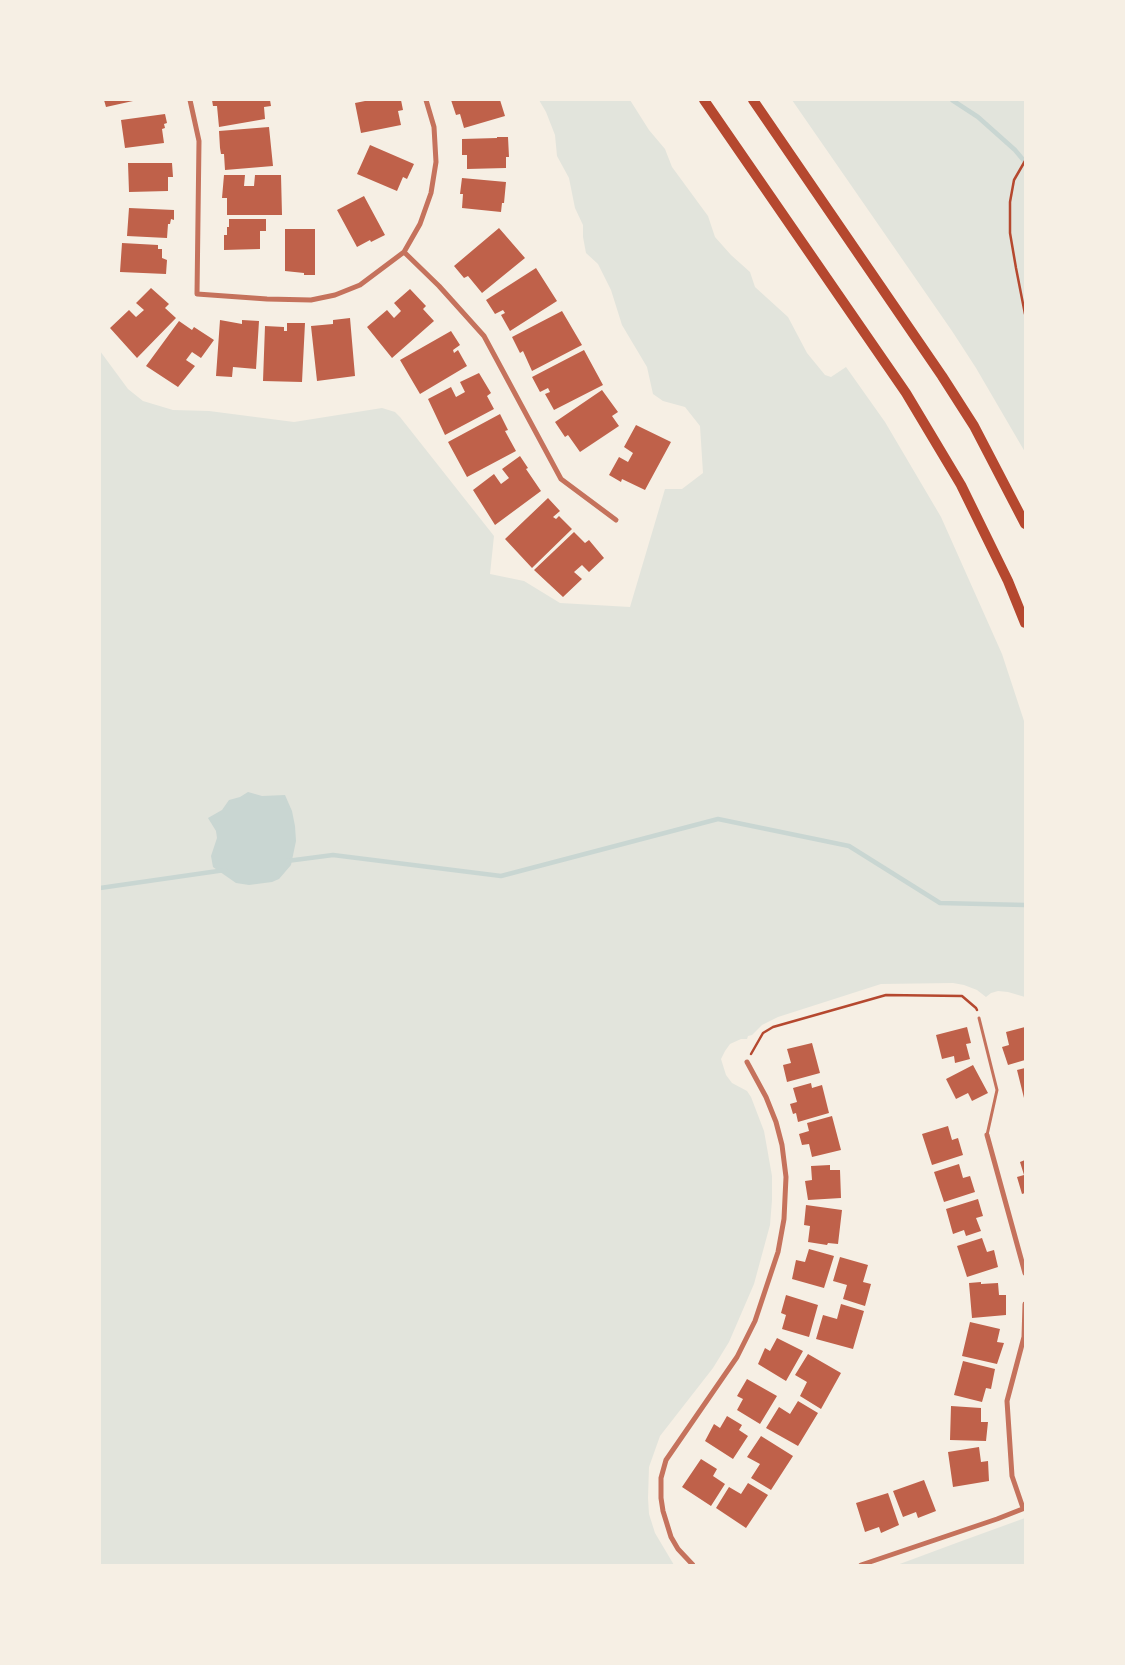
<!DOCTYPE html>
<style>
body{margin:0}
#map{position:relative;width:1125px;height:1665px;overflow:hidden;background:#f6efe4;font-family:"IBM Plex Sans",sans-serif}
canvas{display:block}
.frame{position:absolute;inset:0;border:101px solid #f6efe4;pointer-events:none}
</style>
<div id="map">
<canvas width="1125" height="1665"></canvas>
<div class="frame"></div>
</div>
<script>
const ctx = document.querySelector('canvas').getContext('2d');
ctx.lineJoin = 'round';
function paint(path, color) { ctx.fillStyle = color; ctx.fill(path, 'evenodd'); }
const shape = rows => new Path2D(rows.map(r => 'M' + r).join(''));
function trace(path, color, width, dash) { ctx.strokeStyle = color; ctx.lineWidth = width; ctx.lineCap = dash ? 'butt' : 'round'; ctx.setLineDash(dash || []); ctx.stroke(path); }
const green = shape([
 [539,100,630,100,649,130,665,149,672,167,708,216,715,237,731,255,750,272,755,287,788,317,807,353,825,375,831,377,846,367,885,422,941,517,1002,654,1025,724,1025,997,1008,992,998,991,991,993,986,997,977,990,964,985,953,983,881,984,778,1017,762,1025,752,1035,748,1036,747,1039,741,1039,730,1044,725,1051,721,1059,726,1075,732,1083,747,1091,751,1097,764,1131,772,1176,772,1200,770,1225,754,1284,729,1342,713,1368,660,1436,649,1467,648,1498,649,1514,655,1533,674,1565,100,1565,100,351,128,389,143,401,173,410,209,411,294,422,382,408,395,412,400,417,494,536,490,574,524,581,560,603,630,607,665,489,682,489,703,473,700,426,685,407,663,401,653,394,647,367,622,325,611,290,598,264,586,253,583,237,583,225,575,208,569,178,557,156,555,135,546,112],
 [792,100,1025,100,1025,452,976,368,952,331],
 [1025,1518,1025,1565,897,1565,959,1542]
]);
const water = shape([
 [248,792,262,796,285,795,292,811,295,826,296,841,291,865,279,879,272,882,249,885,236,883,213,867,211,856,217,838,216,831,208,818,222,810,229,800,240,797]
]);
const stream = shape([
 [952,100,978,117,1015,150,1025,162],
 [287,861,333,855,501,876,718,819,849,846,940,903,1025,905],
 [100,888,225,870]
]);
const building = shape([
 [104,100,133,100,133,101,106,107],
 [212,100,270,100,271,106,264,107,265,119,219,127,217,106,213,106],
 [370,100,401,100,403,110,398,111,401,125,361,133,355,103],
 [451,100,500,100,505,116,464,128,460,114,456,115],
 [165,114,167,123,164,124,165,128,162,129,164,143,125,148,121,120],
 [269,127,273,166,225,170,224,154,221,154,220,148,219,131],
 [497,137,508,137,509,157,506,157,506,168,467,169,467,155,462,155,462,139,497,138],
 [370,145,414,164,407,179,403,177,397,191,357,174],
 [128,163,172,163,173,177,168,177,168,191,129,192],
 [224,175,245,175,244,186,254,186,255,175,281,175,282,215,227,215,227,198,222,198],
 [462,178,506,182,504,203,502,203,501,212,462,208,463,194,460,194],
 [364,196,385,235,371,242,370,240,357,247,337,210],
 [129,208,174,210,174,220,171,219,170,224,168,224,167,238,127,236],
 [229,219,266,219,266,231,260,231,260,249,224,250,224,235,227,235,227,227,229,227],
 [499,228,525,258,482,293,468,276,464,278,454,266],
 [285,229,315,229,315,275,304,275,304,273,285,271],
 [122,243,158,245,158,249,162,249,162,258,167,260,166,274,120,272],
 [536,268,557,301,510,331,501,315,505,313,503,310,495,314,486,300],
 [151,288,169,304,165,308,176,318,137,358,110,328,129,310,136,317,144,310,136,303],
 [410,289,426,306,423,309,434,321,392,358,367,327,387,310,394,318,401,311,394,303],
 [562,311,582,345,532,371,523,351,520,353,512,337],
 [350,318,355,376,317,381,311,326,333,324,333,320],
 [220,320,242,324,242,320,259,321,256,369,233,367,232,377,216,376],
 [179,321,192,330,194,327,214,340,201,358,192,352,186,360,195,366,178,387,146,366],
 [287,323,305,323,302,382,263,381,265,326,284,327,284,331,287,331],
 [451,331,460,345,453,350,454,353,458,350,467,366,420,394,400,360],
 [584,350,603,385,554,410,545,394,550,392,548,388,540,392,532,377],
 [479,373,491,393,487,396,494,409,445,435,428,399,451,387,456,397,465,392,460,382],
 [602,390,618,412,612,416,619,426,580,452,568,435,565,437,555,422],
 [500,414,508,430,505,431,516,451,467,477,448,442],
 [636,425,671,442,645,490,622,479,621,482,609,475,619,457,628,462,633,453,624,447],
 [520,456,528,468,526,469,541,491,495,525,473,490,494,474,501,484,509,478,502,469],
 [548,498,560,511,553,517,556,519,559,516,572,529,532,568,505,539],
 [574,532,585,543,589,540,604,558,589,572,582,565,574,572,582,579,563,597,534,570],
 [967,1027,971,1043,966,1044,970,1059,955,1063,954,1056,942,1059,936,1035],
 [1025,1027,1025,1060,1008,1065,1002,1047,1009,1045,1006,1032],
 [812,1043,820,1073,787,1082,783,1065,791,1063,787,1049],
 [973,1065,988,1093,972,1101,968,1093,956,1099,946,1079],
 [1025,1068,1025,1098,1024,1098,1017,1070],
 [811,1083,812,1088,822,1085,829,1113,798,1122,796,1113,793,1114,790,1104,797,1102,793,1088],
 [832,1116,841,1150,812,1157,809,1144,802,1145,799,1134,809,1131,807,1123],
 [948,1126,952,1140,958,1138,963,1155,932,1165,922,1134],
 [1025,1160,1025,1193,1022,1194,1017,1177,1024,1175,1020,1162],
 [959,1164,963,1178,970,1176,975,1192,944,1202,934,1172],
 [830,1165,830,1170,840,1170,841,1198,808,1200,805,1181,812,1180,811,1166],
 [978,1199,983,1216,976,1218,981,1231,966,1236,964,1230,953,1234,946,1209],
 [806,1205,842,1210,838,1244,828,1243,827,1245,808,1242,810,1226,804,1225],
 [982,1238,987,1252,994,1250,998,1267,967,1277,957,1246],
 [809,1249,834,1256,824,1288,792,1279,796,1260,805,1262],
 [840,1257,868,1265,863,1282,871,1284,865,1306,843,1299,847,1285,833,1281],
 [981,1282,981,1284,998,1283,999,1295,1006,1295,1006,1315,972,1318,969,1283],
 [786,1295,818,1305,809,1337,782,1329,786,1315,781,1313],
 [841,1304,864,1311,853,1349,816,1339,823,1315,837,1319],
 [970,1322,1000,1329,997,1342,1004,1343,997,1364,962,1356],
 [777,1338,803,1351,786,1381,758,1364,765,1348,770,1351],
 [808,1354,841,1373,821,1409,800,1396,807,1382,795,1375],
 [963,1361,995,1369,991,1389,986,1388,982,1402,954,1395],
 [747,1379,777,1396,760,1424,737,1410,743,1399,737,1396],
 [798,1401,818,1413,798,1446,766,1428,779,1407,790,1414],
 [951,1406,981,1408,981,1422,988,1422,986,1441,950,1440],
 [727,1416,742,1425,739,1430,748,1436,733,1459,705,1441,714,1424,720,1428],
 [761,1436,793,1456,771,1490,751,1478,760,1464,747,1457],
 [979,1447,981,1462,988,1461,989,1481,953,1487,948,1452],
 [701,1459,717,1469,713,1476,725,1484,711,1506,682,1487],
 [924,1480,936,1511,918,1518,916,1512,903,1517,893,1491],
 [748,1483,768,1495,746,1528,716,1508,729,1487,741,1494],
 [888,1493,899,1525,881,1533,879,1527,865,1532,856,1503]
]);
const path = shape([
 [1025,161,1014,180,1010,202,1010,233,1016,268,1025,314],
 [751,1054,763,1033,773,1027,886,995,962,996,976,1008,977,1010]
]);
const service = shape([
 [979,1018,997,1090,987,1135]
]);
const minor = shape([
 [190,100,199,141,197,294,267,299,311,300,335,295,360,285,404,252,420,224,431,193,436,162,434,127,426,100],
 [404,252,439,286,484,336,561,479,616,520],
 [987,1135,1025,1273],
 [1023,1508,1012,1476,1007,1401,1024,1337,1025,1304],
 [693,1565,678,1549,671,1537,663,1511,661,1498,661,1478,666,1460,737,1357,755,1321,778,1252,784,1219,786,1177,782,1145,776,1122,766,1097,747,1062],
 [861,1565,997,1519,1025,1508]
]);
const secondary = shape([
 [704,100,906,393,961,485,1008,581,1025,623],
 [753,100,942,376,974,426,1025,524]
]);
paint(green, '#e2e4dc');
paint(water, '#c9d6d2');
trace(stream, '#c9d6d2', 4.5);
paint(building, '#bf614a');
trace(path, '#b5482f', 2.5);
trace(service, '#c5725c', 3);
trace(minor, '#c5725c', 5);
trace(secondary, '#b5482f', 10);
</script>
